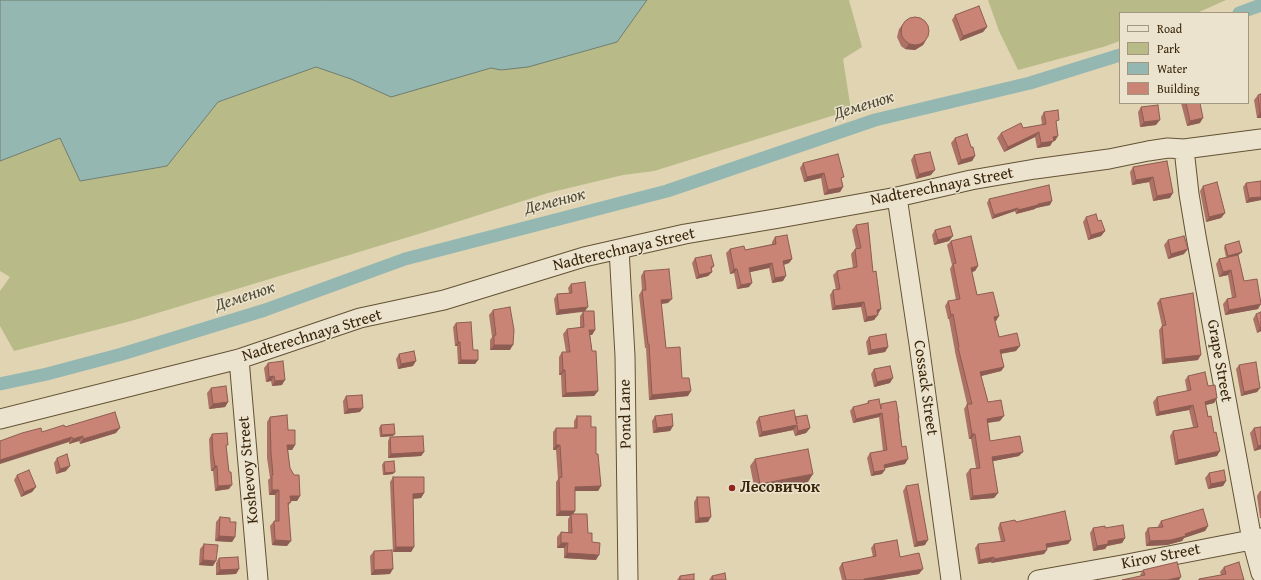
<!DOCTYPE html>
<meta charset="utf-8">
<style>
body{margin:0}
#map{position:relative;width:1261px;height:580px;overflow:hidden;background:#e0d4b3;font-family:"Gentium Book Plus",serif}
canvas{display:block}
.legend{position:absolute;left:1119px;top:12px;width:130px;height:92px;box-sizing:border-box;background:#ebe3ce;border:1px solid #a49780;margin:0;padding:5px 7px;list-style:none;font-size:12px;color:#39260a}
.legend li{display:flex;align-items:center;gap:8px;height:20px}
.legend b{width:20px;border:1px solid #a49780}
</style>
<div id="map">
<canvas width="1261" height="580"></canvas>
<ul class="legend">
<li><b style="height:5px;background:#ebe3ce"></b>Road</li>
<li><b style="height:11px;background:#b8bb88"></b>Park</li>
<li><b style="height:11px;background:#94b7b2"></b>Water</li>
<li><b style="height:11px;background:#c98475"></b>Building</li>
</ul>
</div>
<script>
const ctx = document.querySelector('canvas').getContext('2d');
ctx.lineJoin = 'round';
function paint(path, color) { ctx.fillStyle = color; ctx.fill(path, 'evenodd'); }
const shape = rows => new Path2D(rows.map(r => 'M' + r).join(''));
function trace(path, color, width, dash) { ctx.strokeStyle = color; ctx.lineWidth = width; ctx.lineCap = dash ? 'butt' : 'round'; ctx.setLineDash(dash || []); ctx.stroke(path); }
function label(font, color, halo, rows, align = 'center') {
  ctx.font = font + ' "Gentium Book Plus",serif'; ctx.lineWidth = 3; ctx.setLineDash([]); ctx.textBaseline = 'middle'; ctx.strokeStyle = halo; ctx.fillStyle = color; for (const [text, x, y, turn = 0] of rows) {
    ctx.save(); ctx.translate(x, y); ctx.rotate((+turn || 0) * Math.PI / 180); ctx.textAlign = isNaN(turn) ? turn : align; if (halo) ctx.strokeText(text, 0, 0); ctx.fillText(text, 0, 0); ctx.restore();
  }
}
const green = shape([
 [647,0,849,0,862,47,843,59,851,110,654,171,623,175,548,193,425,232,131,321,14,351,0,326,0,291,10,277,0,271,0,161,60,138,81,181,167,166,218,102,316,67,351,79,491,68,501,70,617,42],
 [988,0,1226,0,1197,13,1120,13,1120,41,1103,47,1018,70,999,31]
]);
const water = shape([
 [0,0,647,0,617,42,528,67,501,70,491,68,391,97,351,79,316,67,218,102,167,166,80,181,60,138,0,161,0,0]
]);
const canal = shape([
 [1239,13,1261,5],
 [0,384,47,374,122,354,265,310,405,259,667,191,875,120,1030,83,1120,55]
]);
const minor = shape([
 [1184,149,1189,194,1196,236,1252,540,1261,573],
 [897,197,919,344,951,580],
 [619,249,625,356,628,580],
 [239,359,258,580],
 [0,419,239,359,360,318,444,300,584,257,685,234,780,218,897,197,971,180,1035,169,1109,159,1148,151,1168,148,1184,149,1261,139],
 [1038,580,1122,565,1261,538]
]);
const wall = shape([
 [955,15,987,27,983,32,960,41,952,20],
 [903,24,926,40,923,45,915,50,905,49,901,46,897,37,899,29],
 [1261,94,1261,118,1257,118,1254,100,1258,95],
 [1181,103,1200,103,1200,123,1187,126],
 [1141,107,1156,125,1140,127,1138,112],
 [1044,112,1056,124,1055,141,1053,141,1050,146,1037,148,1035,137,1004,152,997,138,1001,133,1023,128,1042,125,1041,117],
 [955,138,971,147,975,156,972,161,958,165,951,143],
 [914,155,931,175,916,179,911,160],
 [1167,161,1170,198,1153,201,1149,182,1132,185,1130,172,1133,167],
 [803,163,842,181,843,187,840,192,824,195,821,178,804,182,800,168],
 [1246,183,1261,200,1246,203,1243,187],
 [1203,186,1225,213,1221,218,1206,222,1200,191],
 [989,199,1050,205,1036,208,1035,209,1016,214,1015,211,992,219,987,203],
 [1086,217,1098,221,1105,231,1101,236,1088,240,1083,222],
 [856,225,873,272,881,309,877,314,874,320,864,322,861,307,832,310,830,295,833,290,836,290,833,275,837,271,853,268,851,254,855,249,856,249,852,230],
 [935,230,949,241,934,245,932,235],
 [775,237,792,259,789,263,784,265,783,281,772,283,769,268,750,272,749,287,737,289,734,273,730,274,726,253,730,249,745,250,772,244,772,242],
 [1168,240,1184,254,1168,259,1164,245],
 [951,241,978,266,975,271,972,272,977,295,999,316,995,321,999,337,1016,351,1001,354,1004,367,1001,371,981,376,988,402,1000,421,988,423,990,441,1019,456,993,461,998,493,994,498,970,500,966,474,970,469,976,468,971,439,969,439,964,409,967,404,955,352,955,351,949,319,948,319,945,306,948,301,956,300,950,269,952,265,947,245],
 [1225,245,1240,254,1238,255,1244,281,1258,309,1225,315,1223,304,1227,299,1232,298,1228,275,1219,277,1216,264,1219,259,1226,257,1224,248],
 [695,258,714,266,711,270,712,272,708,276,696,279,692,263],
 [644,271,668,303,661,304,666,348,682,378,688,396,649,400,646,348,645,348,639,295,642,290,641,276],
 [571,284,595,330,592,335,590,335,598,391,594,396,562,397,561,375,559,375,559,357,562,352,566,352,563,334,567,329,580,328,580,316,583,312,556,315,554,299,557,294,569,293,568,288],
 [1160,299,1198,360,1162,364,1159,330,1162,326,1157,303],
 [493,310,510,350,490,350,490,340,492,337,489,315],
 [1256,314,1261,331,1257,333,1253,319],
 [456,323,473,350,478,360,475,364,458,364,457,346,455,346,453,327],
 [869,337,888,347,885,352,868,355,866,342],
 [399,354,413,366,398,369,396,359],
 [268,363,282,385,272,386,271,381,266,382,264,368],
 [1239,365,1260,388,1257,392,1241,396,1236,369],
 [874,369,890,383,874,387,871,374],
 [1188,376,1208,386,1217,398,1214,403,1206,405,1217,456,1175,465,1170,436,1173,431,1193,427,1189,410,1156,416,1153,402,1157,397,1187,391,1185,380],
 [211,388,228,402,225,407,209,409,207,393],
 [346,396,360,412,344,414,343,401],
 [868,401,880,405,899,419,902,447,905,464,884,468,882,474,871,476,867,458,870,453,883,451,879,417,853,423,850,411,853,407,867,404],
 [577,416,591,427,596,454,601,486,598,491,575,491,575,511,573,514,588,533,592,542,596,560,564,558,564,548,557,548,557,537,561,532,568,532,568,519,570,516,556,516,556,482,558,479,556,450,553,450,553,432,556,428,574,428,574,421],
 [655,416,673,426,670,431,653,433,652,421],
 [270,417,288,430,295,445,292,450,288,450,290,468,300,496,297,501,291,501,291,502,288,506,287,546,272,545,270,526,274,521,275,521,275,495,269,495,268,480,270,478,267,458,267,422],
 [759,417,795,417,810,428,806,433,795,436,793,430,759,437,756,422],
 [381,425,393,436,380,437,379,428],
 [65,427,116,433,80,444,79,441,69,444,69,442,42,432],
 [1261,427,1261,449,1254,451,1250,433,1254,428],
 [212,434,226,448,229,472,229,489,215,491,213,471,211,471,210,459,209,439],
 [390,437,424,452,421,456,388,458,388,441],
 [57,458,66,471,56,474,54,463],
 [755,459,808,482,755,491,750,466],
 [384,462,393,474,383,475,382,465],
 [1209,473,1226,481,1223,486,1208,489,1205,478],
 [17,475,36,487,32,492,21,497,14,480],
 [393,477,424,493,421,498,413,499,414,547,411,552,393,552,390,482],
 [906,486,925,545,914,547,903,491],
 [1260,491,1261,491,1261,518,1260,518,1257,496],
 [697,497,708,522,695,523,694,502],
 [220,517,235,537,232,542,215,541,216,522],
 [1161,521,1208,526,1205,531,1184,538,1182,541,1167,545,1146,546,1145,533,1148,528,1158,527,1158,526],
 [1016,522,1071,540,1068,544,1047,548,1044,554,991,563,991,562,978,564,975,548,978,544,1001,542,998,528,1000,523],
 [1093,528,1105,528,1125,538,1122,543,1107,546,1105,549,1093,551,1090,533],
 [204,544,213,566,199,565,200,549],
 [874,544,900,557,919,574,882,580,842,580,839,568,842,563,873,557,871,548],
 [374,551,390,574,371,575,370,556],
 [219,558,239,569,236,574,216,575,216,563],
 [1224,567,1244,580,1198,580,1199,579,1221,575,1220,572],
 [1143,570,1179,580,1141,576,1140,575],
 [680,576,694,580,677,580],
 [712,576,726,580,709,580]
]);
const shadedWall = shape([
 [987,27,983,32,960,41,963,36],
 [926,40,923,45,915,50,905,49,909,44],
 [1260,113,1261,113,1261,118,1257,118],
 [1203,118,1200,123,1187,126,1190,121],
 [1160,120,1156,125,1140,127,1144,122],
 [1039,132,1035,137,1004,152,1008,147],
 [1058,136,1055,141,1053,141,1050,146,1037,148,1041,143,1053,137],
 [975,156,972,161,958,165,961,160],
 [935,170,931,175,916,179,919,174],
 [824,173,821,178,804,182,807,177],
 [1153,177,1149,182,1132,185,1136,180],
 [843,187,840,192,824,195,828,190],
 [1173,193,1170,198,1153,201,1157,196],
 [1261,197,1261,200,1246,203,1249,198],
 [1052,201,1050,205,1036,208,1035,209,1016,214,1018,210,1038,204],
 [1018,208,1015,211,992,219,994,215],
 [1225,213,1221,218,1206,222,1209,217],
 [1105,231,1101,236,1088,240,1091,235],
 [953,236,949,241,934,245,938,240],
 [1188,249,1184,254,1168,259,1171,254],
 [1242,252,1240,254,1227,258,1228,256],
 [792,259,789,263,780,265,783,261],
 [772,263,769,268,746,273,749,268],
 [978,266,975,271,968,273,971,268],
 [734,269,737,269,734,273,730,274],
 [1231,270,1228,275,1219,277,1223,272],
 [712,272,708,276,696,279,699,275],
 [786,276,783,281,772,283,775,278],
 [752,283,749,287,737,289,741,285],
 [672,299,668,303,658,304,661,300],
 [864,302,861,307,832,310,835,306],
 [1261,304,1258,309,1225,315,1229,310],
 [588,307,585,311,556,315,559,310],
 [881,309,878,314,873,314,877,310],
 [953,314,949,319,948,319,951,315],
 [878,315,874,320,864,322,867,317],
 [999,316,996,321,991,322,994,317],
 [1261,327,1261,331,1257,333,1260,328],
 [589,330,595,330,592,335,586,335],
 [458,342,460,342,457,346,455,346],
 [494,345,513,345,510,350,490,350],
 [1020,346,1016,351,997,354,1000,350],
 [888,347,885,352,868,355,871,350],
 [1201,355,1198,360,1162,364,1165,359],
 [461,360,478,360,475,364,458,364],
 [416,361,413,366,398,369,401,364],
 [1004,367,1001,371,977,377,980,372],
 [563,370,565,370,561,375,559,375],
 [274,376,271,381,266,382,269,377],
 [893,378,890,383,874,387,877,382],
 [285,380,282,385,272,386,275,381],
 [1260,388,1257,392,1241,396,1244,392],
 [598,391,594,396,562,397,566,393],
 [691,391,688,396,649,400,652,395],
 [1217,398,1214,403,1201,406,1205,402],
 [228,402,225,407,209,409,213,404],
 [1193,405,1189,410,1156,416,1159,412],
 [363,408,360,412,344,414,348,409],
 [882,413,879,417,853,423,856,419],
 [1004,416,1000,421,984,423,987,419],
 [797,425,793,430,759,437,762,432],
 [673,426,670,431,653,433,657,428],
 [120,428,116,433,80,444,83,439],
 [810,428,806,433,795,436,798,431],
 [395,434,393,436,380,437,382,435],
 [972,434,975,434,971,439,969,439],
 [83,436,79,441,69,444,73,439],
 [72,437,69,442,0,464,0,460],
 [287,445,295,445,292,450,284,450],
 [556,445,560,445,556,450,553,450],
 [1261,445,1261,449,1254,451,1258,446],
 [1220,451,1217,456,1175,465,1178,460],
 [424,452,421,456,388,458,391,454],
 [1023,452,1019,456,989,462,992,457],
 [908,459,905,464,881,469,884,465],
 [70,466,66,471,56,474,60,469],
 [215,466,217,466,213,471,211,471],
 [885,470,882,474,871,476,874,472],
 [395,472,393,474,383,475,385,473],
 [813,474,808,482,755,491,760,484],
 [1226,481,1223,486,1208,489,1211,484],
 [232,485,229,489,215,491,218,486],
 [601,486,598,491,571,491,575,487],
 [36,487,32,492,21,497,24,492],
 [272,490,279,490,275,495,269,495],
 [424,493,421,498,409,499,413,494],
 [998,493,994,498,970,500,973,496],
 [290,496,300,496,297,501,287,501],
 [560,511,575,511,572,516,571,514,570,516,556,516],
 [711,517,708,522,695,523,699,518],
 [1208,526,1205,531,1184,538,1182,541,1167,545,1146,546,1150,541,1185,534],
 [219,536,235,537,232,542,215,541],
 [1125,538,1122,543,1107,546,1105,549,1093,551,1097,546,1108,541],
 [275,540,291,541,287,546,272,545],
 [928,540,925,545,914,547,917,542],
 [1071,540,1068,544,1043,548,1046,544],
 [561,543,568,543,564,548,557,548],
 [396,547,414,547,411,552,393,552],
 [1047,550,1044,554,991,563,994,559],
 [567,553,599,555,596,560,564,558],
 [994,557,991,562,978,564,980,560],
 [203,560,216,561,213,566,199,565],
 [239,569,236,574,216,575,220,570],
 [393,569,390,574,371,575,374,570],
 [923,569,919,574,882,580,863,580,864,579],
 [1181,577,1179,580,1167,580]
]);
const building = shape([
 [979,6,987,27,963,36,955,15,979,6],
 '901 31a14 14 0 1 1 28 0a14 14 0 1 1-28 0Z',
 [1261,94,1261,113,1260,113,1258,95,1261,94],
 [1186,103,1200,103,1203,118,1190,121,1186,103],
 [1158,105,1160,120,1144,122,1141,107,1158,105],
 [1058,110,1059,120,1056,121,1058,136,1053,137,1054,141,1041,143,1039,132,1008,147,1001,133,1021,123,1023,128,1046,124,1044,112,1058,110],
 [967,134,971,147,973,147,975,156,961,160,955,138,967,134],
 [930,152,935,170,919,174,914,155,930,152],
 [838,154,844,177,841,178,843,187,828,190,824,173,807,177,803,163,838,154],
 [1167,161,1173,193,1157,196,1153,177,1136,180,1133,167,1167,161],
 [1261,181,1261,197,1249,198,1246,183,1261,181],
 [1217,182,1225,213,1209,217,1203,186,1217,182],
 [1049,185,1052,201,1038,204,1038,205,1018,210,1018,208,994,215,989,199,1049,185],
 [1096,214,1098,221,1101,220,1105,231,1091,235,1086,217,1096,214],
 [868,223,873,272,876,271,881,309,877,310,878,315,867,317,864,302,835,306,833,290,840,289,837,271,857,267,855,249,861,248,856,225,868,223],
 [950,226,953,236,938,240,935,230,950,226],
 [787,235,792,259,783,261,786,276,775,278,772,263,749,268,752,283,741,285,737,269,734,269,730,249,744,246,745,250,776,244,775,237,787,235],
 [971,236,978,266,971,268,977,295,993,292,999,316,994,317,999,337,1017,333,1020,346,1000,350,1004,367,980,372,988,402,1001,400,1004,416,987,419,990,441,1020,436,1023,452,992,457,998,493,973,496,970,469,980,468,975,434,972,434,967,404,972,404,958,347,959,347,953,314,951,315,948,301,960,299,953,264,956,263,951,241,971,236],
 [1184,236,1188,249,1171,254,1168,240,1184,236],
 [1239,241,1242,252,1228,256,1225,245,1239,241],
 [711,255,714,266,711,267,712,272,699,275,695,258,711,255],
 [1238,255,1244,281,1257,279,1261,304,1229,310,1227,299,1236,297,1231,270,1223,272,1219,259,1238,255],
 [669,269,672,299,661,300,666,348,680,347,682,378,689,378,691,391,652,395,649,344,648,344,642,290,646,290,644,271,669,269],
 [585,282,588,307,559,310,557,294,572,293,571,284,585,282],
 [1193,293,1201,355,1165,359,1162,326,1166,325,1160,299,1193,293],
 [510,307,514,330,513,345,494,345,494,335,496,335,493,310,510,307],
 [583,311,594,311,595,330,589,330,592,351,596,351,598,391,566,393,565,370,563,370,562,352,570,352,567,329,584,327,583,311],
 [1261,312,1261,327,1260,328,1256,314,1261,312],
 [471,322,473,350,478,350,478,360,461,360,460,342,458,342,456,323,471,322],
 [886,334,888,347,871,350,869,337,886,334],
 [414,351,416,361,401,364,399,354,414,351],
 [283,361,285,380,275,381,274,376,269,377,268,363,283,361],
 [1256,362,1260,388,1244,392,1239,365,1256,362],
 [890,366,893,378,877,382,874,369,890,366],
 [1205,372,1208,386,1215,385,1217,398,1205,402,1208,417,1211,416,1214,433,1216,432,1220,451,1178,460,1173,431,1198,427,1193,405,1159,412,1157,397,1191,390,1188,376,1205,372],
 [226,386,228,402,213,404,211,388,226,386],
 [362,395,363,408,348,409,346,396,362,395],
 [879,399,881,409,881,404,896,401,899,418,898,418,902,447,906,446,908,459,884,465,885,470,874,472,870,453,887,450,882,413,856,419,853,407,869,403,868,401,879,399],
 [794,410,797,424,795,417,807,415,810,428,798,431,797,425,762,432,759,417,794,410],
 [115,412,120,428,83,439,83,436,73,439,72,437,0,460,0,441,22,433,41,428,42,432,64,425,65,427,115,412],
 [672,414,673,426,657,428,655,416,672,414],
 [287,415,288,430,295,430,295,445,287,445,290,468,294,475,299,475,300,496,290,496,291,502,288,503,291,541,275,540,274,521,279,521,279,490,272,490,272,475,273,475,271,453,270,417,287,415],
 [577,416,591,416,591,427,596,427,596,454,598,454,601,486,575,487,575,511,560,511,559,478,562,477,560,445,556,445,556,428,577,428,577,416],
 [394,424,395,434,382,435,381,425,394,424],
 [1261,427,1261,445,1258,446,1254,428,1261,427],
 [227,433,228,445,226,445,229,472,231,472,232,485,218,486,217,466,215,466,213,454,212,434,227,433],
 [423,436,424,452,391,454,390,437,423,436],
 [808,449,813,474,760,484,755,459,808,449],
 [67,454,70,466,60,469,57,458,67,454],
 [394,461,395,472,385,473,384,462,394,461],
 [29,470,36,487,24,492,17,475,29,470],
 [1224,470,1226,481,1211,484,1209,473,1224,470],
 [393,477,424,477,424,493,413,494,414,547,396,547,393,477],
 [918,484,928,540,917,542,906,486,918,484],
 [697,497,709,497,711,517,699,518,697,497],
 [1203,509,1208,526,1185,534,1186,536,1171,540,1150,541,1148,528,1163,527,1161,521,1203,509],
 [1065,511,1071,540,1046,544,1047,550,994,559,994,557,980,560,978,544,1005,541,1000,523,1015,520,1016,522,1065,511],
 [571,514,587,514,588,533,592,533,592,542,600,543,599,555,567,553,568,543,561,543,561,532,572,533,571,514],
 [220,517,230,518,230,522,236,522,235,537,219,536,220,517],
 [1123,525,1125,538,1108,541,1108,544,1097,546,1093,528,1105,526,1105,528,1123,525],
 [897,540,900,557,919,553,923,569,864,579,864,580,846,580,842,563,876,556,874,544,897,540],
 [204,544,218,545,216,561,203,560,204,544],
 [392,550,393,569,374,570,374,551,392,550],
 [238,557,239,569,220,570,219,558,238,557],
 [1177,562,1181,577,1167,580,1122,580,1145,575,1143,570,1177,562],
 [1239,562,1244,580,1199,580,1199,579,1226,574,1224,567,1239,562],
 [725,573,726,580,713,580,712,576,725,573],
 [694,574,694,580,680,580,680,576,694,574]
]);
const markers = [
 [732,488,4,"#8f2418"]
];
const streetNames = [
 ["Nadterechnaya Street",942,187,-11],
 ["Nadterechnaya Street",624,250,-13],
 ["Nadterechnaya Street",312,336,-17],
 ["Grape Street",1219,361,80],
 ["Cossack Street",925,388,82],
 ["Pond Lane",626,414,-91],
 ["Koshevoy Street",249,470,-95],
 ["Kirov Street",1161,557,-11]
];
const poiNames = [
 ["Лесовичок",740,488]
];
const waterNames = [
 ["Деменюк",864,106,-17],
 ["Деменюк",555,202,-14],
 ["Деменюк",245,297,-18]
];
paint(green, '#b8bb88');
paint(water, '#94b7b2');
trace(water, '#707d6f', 1);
trace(canal, '#94b7b2', 13);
trace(minor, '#635234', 21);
trace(minor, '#ebe3ce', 19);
paint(wall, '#ad7265');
paint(shadedWall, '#8d5c52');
paint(building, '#c98475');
trace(building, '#8d5c52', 1);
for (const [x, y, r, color] of markers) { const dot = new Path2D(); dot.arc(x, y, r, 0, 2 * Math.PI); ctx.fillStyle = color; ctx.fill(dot); trace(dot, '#ebe3ce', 1.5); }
label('16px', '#39260a', '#ebe3ce', streetNames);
label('bold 16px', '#39260a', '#ebe3ce', poiNames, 'left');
label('italic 17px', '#504a34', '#ebe3ce', waterNames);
</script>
